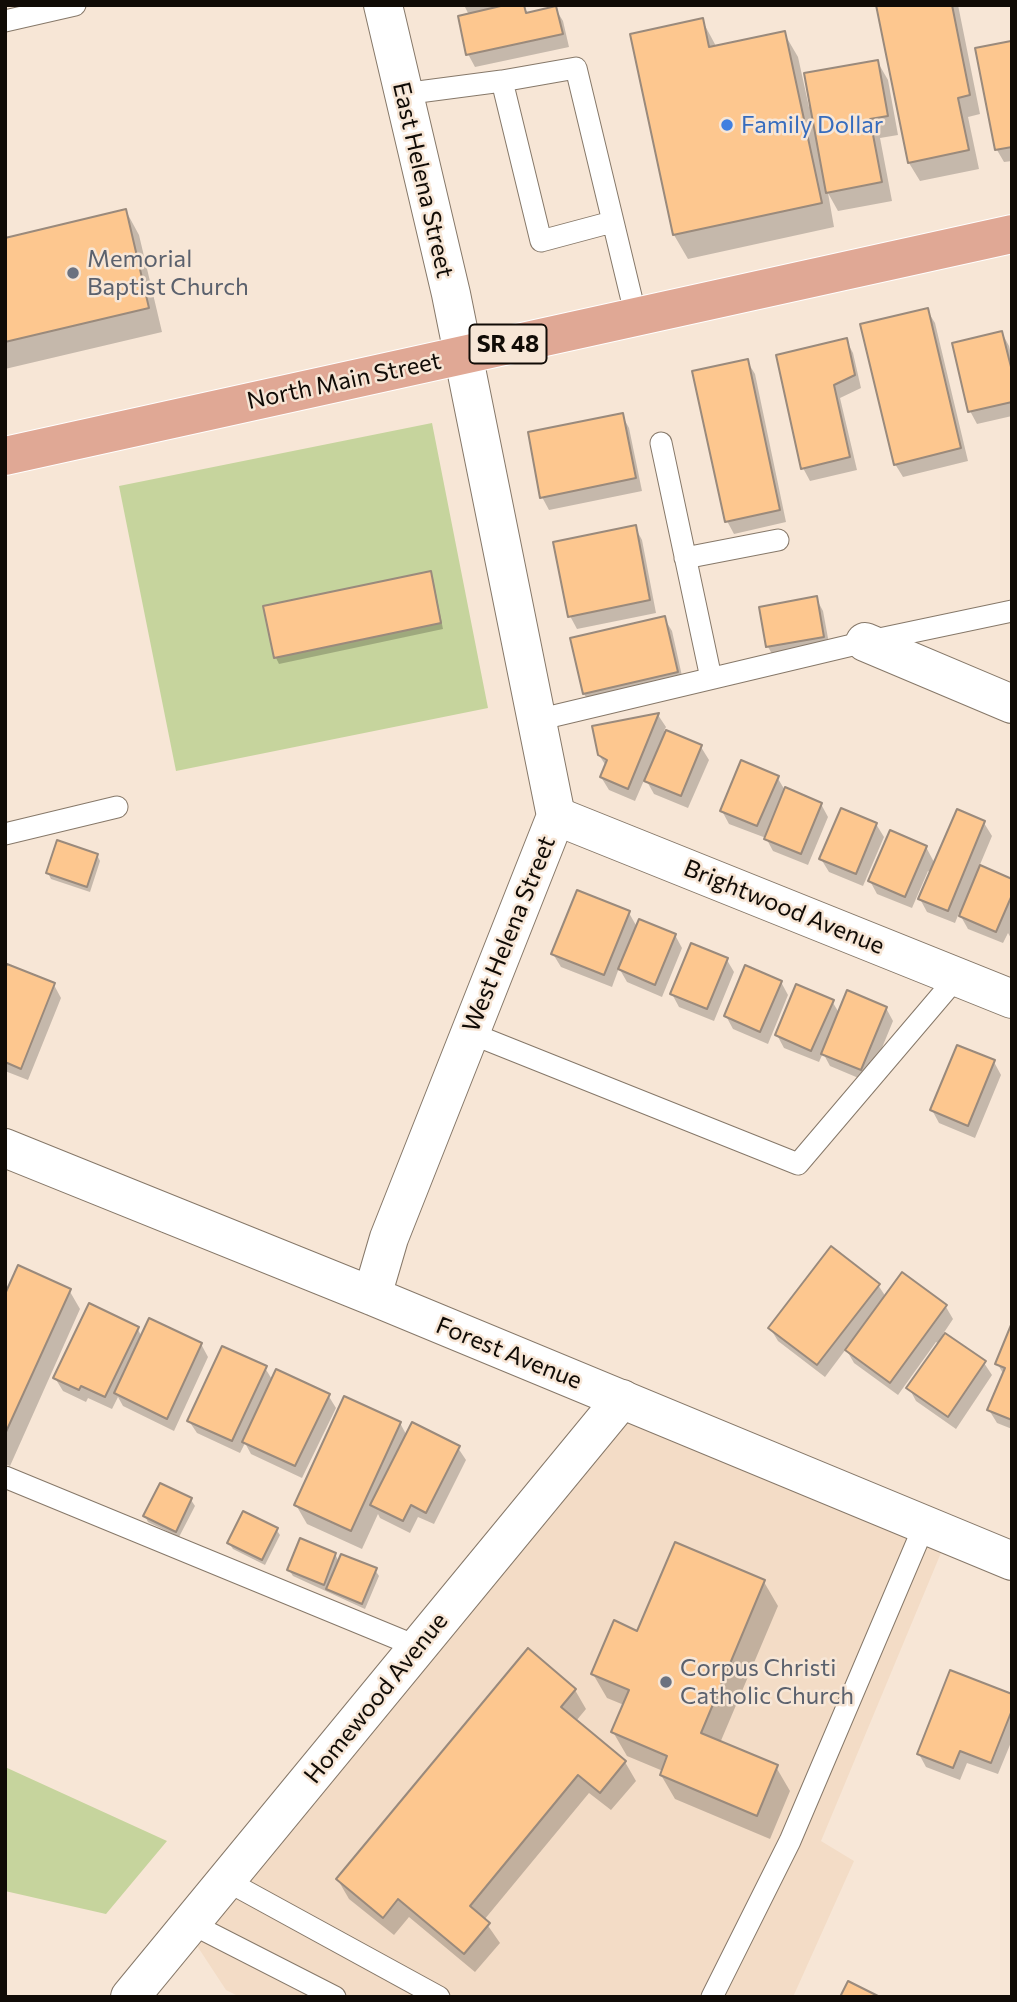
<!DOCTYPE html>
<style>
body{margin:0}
#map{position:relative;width:1017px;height:2002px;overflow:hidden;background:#f7e6d6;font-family:Commissioner,sans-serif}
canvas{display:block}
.frame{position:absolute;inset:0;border:7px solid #100b06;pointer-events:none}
</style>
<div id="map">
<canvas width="1017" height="2002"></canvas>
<div class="frame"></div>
</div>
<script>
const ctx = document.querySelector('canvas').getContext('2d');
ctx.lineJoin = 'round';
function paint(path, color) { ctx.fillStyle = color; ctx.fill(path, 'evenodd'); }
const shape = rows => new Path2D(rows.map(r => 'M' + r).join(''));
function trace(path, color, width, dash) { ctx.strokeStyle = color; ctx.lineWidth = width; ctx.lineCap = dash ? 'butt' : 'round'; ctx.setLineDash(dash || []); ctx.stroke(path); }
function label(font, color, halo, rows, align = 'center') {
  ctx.font = font + ' Commissioner,sans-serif'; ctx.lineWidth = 5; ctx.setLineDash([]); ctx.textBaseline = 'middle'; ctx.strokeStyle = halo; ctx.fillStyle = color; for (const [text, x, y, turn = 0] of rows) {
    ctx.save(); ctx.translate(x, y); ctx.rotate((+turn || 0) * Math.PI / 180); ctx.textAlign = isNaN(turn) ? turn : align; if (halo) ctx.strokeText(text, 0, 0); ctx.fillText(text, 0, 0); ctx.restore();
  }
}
const built = shape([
 [622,1399,948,1536,821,1841,854,1861,793,1997,240,1997,226,1990,186,1929]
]);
const green = shape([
 [432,423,488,708,176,771,119,486],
 [5,1767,167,1841,106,1914,5,1891]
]);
const shadow = shape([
 [464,5,523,5,528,14,555,8,563,21,569,47,475,67,468,54,469,15],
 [878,5,958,5,980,114,968,117,979,169,920,181,909,163],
 [702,20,717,48,784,33,798,57,809,107,877,61,888,80,898,135,880,138,892,201,838,211,828,193,834,227,688,259,674,235,632,35],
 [1010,42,1012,46,1012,161,1004,162,997,150],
 [126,211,139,235,162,332,5,369,5,239],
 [927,310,935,323,968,461,903,477,895,464],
 [1002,333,1009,346,1012,358,1012,416,977,424,970,411],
 [846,340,853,353,861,388,840,398,857,470,810,481,803,468],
 [747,361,755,374,786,522,734,534,727,521],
 [622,415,629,428,642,491,549,510,542,497],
 [635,527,642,540,656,613,577,629,570,616],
 [430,573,433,579,443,629,279,664,276,658],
 [816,598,823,611,830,649,775,659,768,647],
 [664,618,672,631,684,685,592,706,584,694],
 [658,715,666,727,664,731,701,747,709,760,688,808,654,794,645,778,635,801,609,790,601,777,606,766,599,755,594,727],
 [777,777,786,792,821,804,828,817,808,865,773,851,766,838,729,824,722,811],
 [984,823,992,836,979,867,1012,881,1012,940,1008,933,1003,943,968,929,959,913,955,923,927,912,920,899,931,873,928,871,912,908,877,894,870,881,926,847,935,864],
 [876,824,884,837,863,886,829,872,821,859],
 [97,855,100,861,90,892,51,879,48,873],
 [629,913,637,927,675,935,682,948,662,997,627,982,619,968,612,987,561,967,553,954],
 [727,960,734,972,714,1021,679,1007,672,994],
 [5,974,54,985,61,998,28,1080,5,1071],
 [781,982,788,995,768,1044,733,1029,726,1016],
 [832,1001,839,1013,886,1008,893,1021,868,1082,830,1066,823,1053,819,1062,784,1048,777,1035],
 [994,1062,1001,1075,975,1138,939,1123,932,1110],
 [878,1285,886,1297,946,1307,953,1319,943,1334,984,1363,992,1375,956,1429,916,1401,909,1388,939,1344,936,1342,898,1395,854,1363,846,1349,825,1377,778,1341,770,1328],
 [69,1290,80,1309,10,1466,5,1464,5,1298],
 [1012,1327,1012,1429,997,1423,989,1410,1004,1375,997,1363],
 [137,1328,142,1337,201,1344,208,1357,174,1431,123,1406,118,1397,112,1409,88,1398,86,1402,63,1391,55,1378],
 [265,1368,273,1381,328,1395,336,1408,302,1478,251,1454,245,1443,240,1453,197,1433,189,1421],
 [400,1423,407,1436,458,1448,466,1460,434,1524,418,1517,410,1533,380,1518,378,1514,362,1549,307,1524,296,1505],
 [191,1500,195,1506,179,1537,148,1522,145,1516],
 [276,1529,280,1535,265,1565,233,1549,229,1543],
 [335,1554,339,1562,375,1570,379,1576,365,1609,293,1576,289,1570],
 [764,1582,778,1606,720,1743,776,1767,790,1791,770,1839,675,1799,661,1775,663,1771,627,1756,613,1732,624,1705,607,1698,593,1674],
 [575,1690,586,1709,576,1721,625,1762,636,1781,611,1810,589,1793,484,1920,500,1943,475,1972,409,1917,394,1935,349,1899,338,1880],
 [1012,1696,1012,1740,998,1774,967,1763,960,1780,926,1767,919,1754]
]);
const building = shape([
 [505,5,524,5,526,13,556,6,563,34,466,55,458,16,505,5],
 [876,5,952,5,970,95,958,98,969,150,908,163,876,5],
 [703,18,709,47,785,31,822,203,673,235,630,34,703,18],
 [1011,41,1012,147,995,150,975,48,1011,41],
 [878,60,888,116,870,119,882,182,826,193,804,73,878,60],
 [126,209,149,308,5,342,5,238,126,209],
 [928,308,961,448,894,465,860,324,928,308],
 [1002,331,1012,371,1012,402,968,412,952,343,1002,331],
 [847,338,855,375,834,385,850,457,801,469,776,355,847,338],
 [748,359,780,510,725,522,692,371,748,359],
 [623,413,636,478,540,498,528,432,623,413],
 [636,525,650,600,568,617,553,542,636,525],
 [431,571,441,623,274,658,263,606,431,571],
 [817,596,824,637,766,647,759,607,817,596],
 [665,616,678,672,583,694,570,638,665,616],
 [659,713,628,789,600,777,607,760,598,755,592,726,659,713],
 [666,730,702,745,681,796,644,781,666,730],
 [741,760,779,776,757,826,720,811,741,760],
 [785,787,822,803,801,854,764,839,785,787],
 [841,808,877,823,856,874,819,859,841,808],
 [957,809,985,821,948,911,918,899,957,809],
 [890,830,927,846,905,897,868,881,890,830],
 [57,840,98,854,87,887,46,873,57,840],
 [980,865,1012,879,1012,895,996,932,959,916,980,865],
 [577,890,630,911,604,975,551,954,577,890],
 [639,919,676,934,655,985,618,969,639,919],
 [691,943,728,958,707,1009,670,994,691,943],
 [7,964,55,983,21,1069,5,1062,5,969,7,964],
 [745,965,782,981,760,1032,724,1016,745,965],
 [796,984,834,1000,811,1051,775,1035,796,984],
 [847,990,887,1007,861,1070,821,1054,847,990],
 [957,1045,995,1060,968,1126,930,1110,957,1045],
 [831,1246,880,1284,817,1365,768,1328,831,1246],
 [18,1265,71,1289,5,1434,5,1294,18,1265],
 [902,1272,947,1305,890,1383,845,1350,902,1272],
 [89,1303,139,1327,105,1397,81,1386,79,1390,53,1378,89,1303],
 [149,1318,202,1343,167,1419,114,1393,149,1318],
 [1011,1325,1012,1325,1012,1420,987,1410,1005,1368,995,1364,1011,1325],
 [945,1333,986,1361,948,1417,906,1388,945,1333],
 [222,1346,267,1366,232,1441,187,1421,222,1346],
 [276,1369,330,1394,295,1466,242,1442,276,1369],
 [344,1396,401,1422,351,1531,294,1505,344,1396],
 [412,1422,460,1446,426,1513,411,1505,403,1521,370,1505,412,1422],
 [160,1483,192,1498,176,1532,143,1516,160,1483],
 [243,1511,278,1528,262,1560,227,1543,243,1511],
 [300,1538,336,1553,324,1585,287,1570,300,1538],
 [675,1542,765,1580,701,1733,778,1765,757,1816,660,1775,667,1756,611,1732,629,1690,591,1674,614,1620,637,1631,675,1542],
 [341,1554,377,1568,362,1604,326,1589,341,1554],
 [528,1648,576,1689,561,1707,626,1761,600,1793,578,1775,470,1906,490,1923,464,1954,398,1899,383,1918,336,1879,528,1648],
 [950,1670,1012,1694,1012,1710,991,1763,960,1751,953,1768,917,1754,950,1670],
 [848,1981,880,1997,840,1997,848,1981]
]);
const service = shape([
 [5,21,75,5],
 [502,81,541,241,612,222],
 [403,94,502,81,576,68,636,317],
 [661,443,711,678],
 [685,558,778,540],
 [537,720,865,642,1012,611],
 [5,834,117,807],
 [470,1033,798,1164,957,977],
 [5,1477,418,1647],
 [227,1881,439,1997],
 [192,1924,335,1997],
 [712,1997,790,1841,924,1526]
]);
const minor = shape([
 [865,642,1012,704],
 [556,816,1012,999],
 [130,1997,622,1399]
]);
const tertiary = shape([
 [5,1148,372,1296,1012,1561],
 [372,1296,389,1238,556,816,451,294,383,5]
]);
const primary = shape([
 [5,456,1012,234]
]);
const markers = [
 [727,125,7,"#3f7fe0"],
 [73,273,7,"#6b7280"],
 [666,1682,7,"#6b7280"]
];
const shields = [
 [508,344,77]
];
const shieldNames = [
 ["SR 48",508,344]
];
const shopNames = [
 ["Family Dollar",741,125]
];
const streetNames = [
 ["East Helena Street",423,180,77],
 ["North Main Street",344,381,-12],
 ["Brightwood Avenue",784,907,22],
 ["West Helena Street",509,934,-68],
 ["Forest Avenue",509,1353,22],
 ["Homewood Avenue",376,1698,-51]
];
const worshipNames = [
 ["Memorial",87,259],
 ["Baptist Church",87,287],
 ["Corpus Christi",680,1668],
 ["Catholic Church",680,1696]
];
paint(built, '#f3dcc6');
paint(green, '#c6d49d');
paint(shadow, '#0003');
paint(building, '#fdc78f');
trace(building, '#9a8a7c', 2);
trace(service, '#867869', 23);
trace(minor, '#867869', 40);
trace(tertiary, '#867869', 40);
trace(primary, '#fff', 40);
trace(service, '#fff', 21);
trace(minor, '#fff', 38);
trace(tertiary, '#fff', 38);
trace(primary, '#e0a895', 38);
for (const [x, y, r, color] of markers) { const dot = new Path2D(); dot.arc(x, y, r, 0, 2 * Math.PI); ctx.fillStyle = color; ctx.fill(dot); trace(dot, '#f7e6d6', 2.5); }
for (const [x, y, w] of shields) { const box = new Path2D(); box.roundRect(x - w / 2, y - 19.5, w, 39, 5); ctx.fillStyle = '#f7e6d6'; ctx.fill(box); trace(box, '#100b06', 2); }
label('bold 23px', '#100b06', null, shieldNames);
label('24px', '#366cbe', '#f7e6d6', shopNames, 'left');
label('24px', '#100b06', '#f7e6d6', streetNames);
label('24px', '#5b616d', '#f7e6d6', worshipNames, 'left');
</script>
